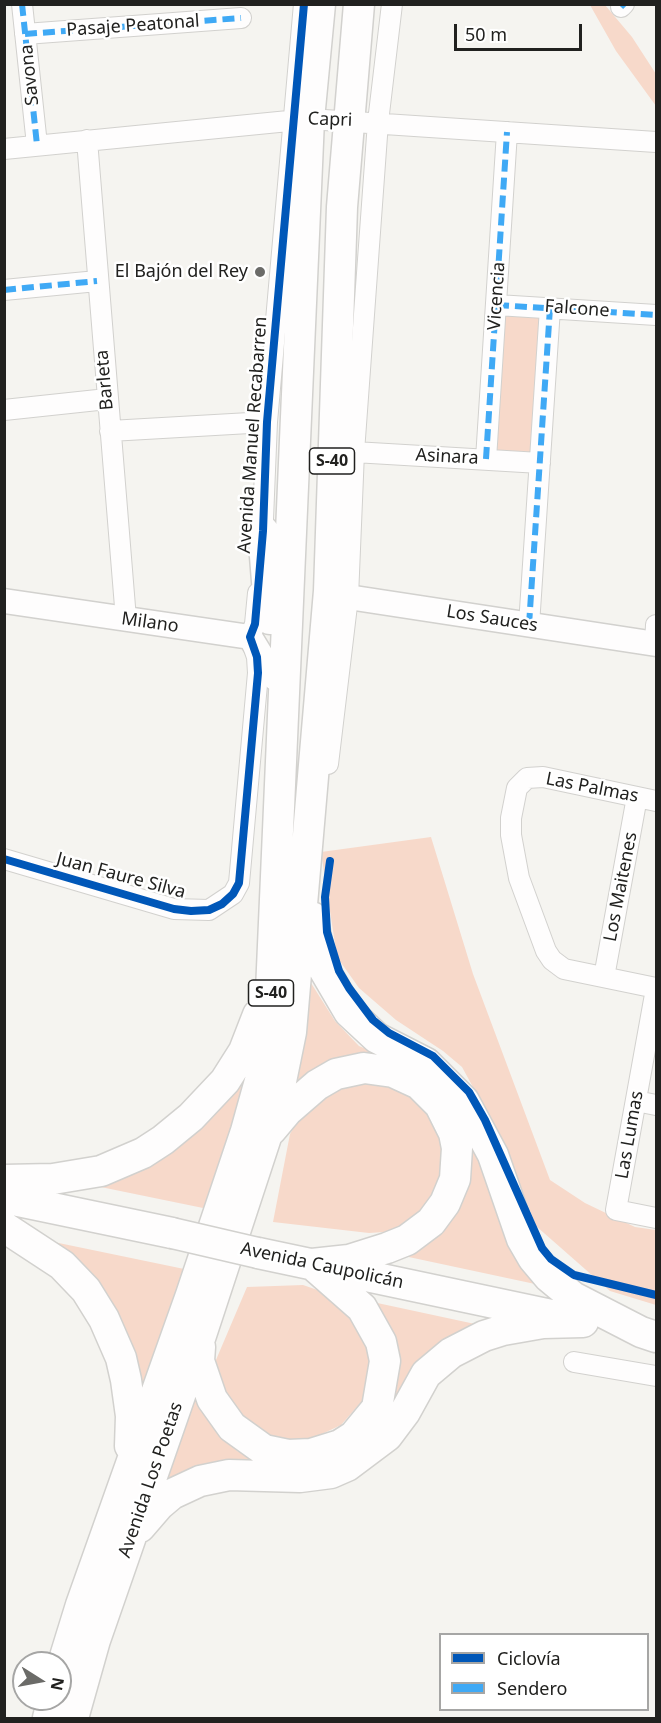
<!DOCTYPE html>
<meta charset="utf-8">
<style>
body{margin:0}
#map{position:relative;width:661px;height:1723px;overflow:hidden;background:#f5f4f0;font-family:"Noto Sans",sans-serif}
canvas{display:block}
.frame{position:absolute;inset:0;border:6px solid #21211f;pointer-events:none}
.legend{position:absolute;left:439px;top:1633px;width:210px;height:78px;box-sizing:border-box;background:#fff;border:2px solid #a6a6a5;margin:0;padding:8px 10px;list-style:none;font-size:18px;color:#21211f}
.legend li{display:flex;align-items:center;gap:12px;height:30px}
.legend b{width:30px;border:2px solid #a6a6a5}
.north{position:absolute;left:12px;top:1651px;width:60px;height:60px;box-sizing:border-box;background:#fff;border:2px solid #a6a6a5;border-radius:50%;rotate:101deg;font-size:16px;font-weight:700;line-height:24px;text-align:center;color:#21211f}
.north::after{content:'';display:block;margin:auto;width:21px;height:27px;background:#6b6b68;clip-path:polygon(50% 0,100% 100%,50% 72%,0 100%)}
.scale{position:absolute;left:454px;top:24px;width:128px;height:27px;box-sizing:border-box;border:3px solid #21211f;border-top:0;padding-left:8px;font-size:18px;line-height:21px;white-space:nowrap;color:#21211f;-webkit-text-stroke:4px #fff;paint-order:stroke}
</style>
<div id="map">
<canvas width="661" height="1723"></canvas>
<div class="frame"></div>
<ul class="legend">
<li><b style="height:8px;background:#0057b8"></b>Ciclovía</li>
<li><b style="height:8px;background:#3fa9f5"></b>Sendero</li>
</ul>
<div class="north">N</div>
<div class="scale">50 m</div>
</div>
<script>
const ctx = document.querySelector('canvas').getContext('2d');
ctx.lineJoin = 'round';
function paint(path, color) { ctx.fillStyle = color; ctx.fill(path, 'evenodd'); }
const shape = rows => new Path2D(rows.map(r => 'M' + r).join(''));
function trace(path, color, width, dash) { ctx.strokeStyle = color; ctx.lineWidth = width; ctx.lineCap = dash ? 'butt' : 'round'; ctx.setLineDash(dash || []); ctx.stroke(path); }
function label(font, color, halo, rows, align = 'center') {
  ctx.font = font + ' "Noto Sans",sans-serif'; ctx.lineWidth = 5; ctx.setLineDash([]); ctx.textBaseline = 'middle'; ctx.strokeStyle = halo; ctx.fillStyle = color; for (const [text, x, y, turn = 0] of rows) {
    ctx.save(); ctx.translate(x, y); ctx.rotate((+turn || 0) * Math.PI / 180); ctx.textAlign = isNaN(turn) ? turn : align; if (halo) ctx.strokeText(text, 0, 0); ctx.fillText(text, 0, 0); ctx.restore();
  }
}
const green = shape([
 [590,5,605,5,632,37,656,74,656,106,616,51],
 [503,311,543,314,534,456,493,454],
 [431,837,473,974,550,1180,585,1203,635,1227,656,1230,656,1305,610,1291,536,1226,503,1142,462,1067,443,1051,396,1020,359,988,337,957,321,852],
 [311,983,335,1021,359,1046,412,1068,455,1102,535,1284,404,1256,465,1174,409,1073,292,1098],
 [247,1063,233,1122,208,1209,91,1185],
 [381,1082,406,1090,432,1117,443,1146,441,1180,430,1205,402,1229,384,1232,369,1233,273,1222,290,1134,298,1120,332,1090,359,1083],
 [49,1241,189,1270,140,1415],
 [303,1285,332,1295,374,1339,371,1381,363,1400,341,1425,305,1442,282,1441,249,1429,210,1374,247,1287],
 [368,1301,489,1327,450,1347,429,1363,370,1444,333,1468,300,1474,244,1470,217,1471,184,1479,159,1494,197,1393,217,1429,237,1451,273,1465,302,1469,324,1466,352,1451,370,1433,388,1405,393,1374,384,1325]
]);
const minor = shape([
 [22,4,37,145],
 [621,7,624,4],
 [25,34,241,18],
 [87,140,126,619],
 [4,149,309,119,656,142],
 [4,290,97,281],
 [497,305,656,315],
 [4,410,107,399],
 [110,431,267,422],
 [354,452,540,463],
 [486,459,507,132],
 [262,543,267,422,304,4],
 [529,625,550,308],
 [655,644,656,625],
 [328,764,348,597,354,452,378,122,392,4],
 [656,801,543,777,527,778,517,788,511,818,511,835,519,878,546,951,552,960,564,969,656,988],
 [4,859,174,909,209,910,233,894,239,883,258,673,257,657,250,637,255,624,258,593],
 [604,977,637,797],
 [656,989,616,1210,656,1218],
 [636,1101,656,1105],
 [574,1362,656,1376]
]);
const tertiary = shape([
 [329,591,348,597,656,644],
 [4,601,250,637,275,678]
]);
const primary = shape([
 [263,531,270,619],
 [312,917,322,966,349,1012,377,1038,426,1063,464,1101,493,1155,522,1239,533,1258,549,1277,573,1297,641,1332,656,1337],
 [271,1130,287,1111,317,1085,336,1074,364,1068,393,1072,419,1084,440,1105,454,1133,457,1148,455,1179,445,1203,431,1222,407,1240,387,1248,349,1260,312,1264],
 [4,1180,53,1179,101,1171,143,1153,163,1140,191,1117,225,1081,244,1051,258,1015],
 [4,1198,172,1233],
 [4,1227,62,1265,86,1290,104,1319,121,1358,126,1380,131,1416,130,1446],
 [258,1253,551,1315],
 [200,1347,199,1361,212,1399,232,1427,264,1450,288,1455,311,1454,340,1445,354,1436,377,1408,385,1361,381,1342,362,1308,312,1264],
 [140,1527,159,1505,172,1494,200,1481,229,1475,300,1477,331,1473,347,1466,387,1436,405,1412,426,1374,451,1353,484,1336,503,1330,543,1323,583,1322],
 [60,1673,81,1605,191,1295,246,1131,261,1077,271,991,309,119,320,4],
 [48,1718,53,1699],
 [73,1718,95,1640,201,1335,266,1137,277,1101,291,1032,329,591,342,207,359,4]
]);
const primaryBridge = shape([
 [172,1233,258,1253]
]);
const quiet = shape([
 [22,4,37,145],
 [621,7,624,4],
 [25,34,241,18],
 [4,290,97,281],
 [497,305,656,315],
 [486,459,507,132],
 [529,625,550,308]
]);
const cycleway = shape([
 [4,859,174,909,191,911,209,910,222,904,233,894,239,883,258,673,257,657,250,637,255,624,263,531,267,422,304,4],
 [330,861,325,897,327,932,339,971,349,988,373,1020,389,1033,433,1056,469,1092,485,1120,542,1248,551,1259,574,1275,656,1295]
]);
const markers = [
 [260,272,6,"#6b6b68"]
];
const shields = [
 [332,461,45],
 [271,993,45]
];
const shieldNames = [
 ["S-40",332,461],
 ["S-40",271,993]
];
const streetNames = [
 ["Pasaje Peatonal",133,26,-4],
 ["Savona",30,75,-96],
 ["Capri",330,120,2],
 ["Vicencia",497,296,-86],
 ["Falcone",577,309,4],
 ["Barleta",105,380,-95],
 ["Avenida Manuel Recabarren",253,435,-86],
 ["Asinara",447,457,3],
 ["Los Sauces",492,619,9],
 ["Milano",150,623,8],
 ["Las Palmas",592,788,11],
 ["Juan Faure Silva",121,876,15],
 ["Los Maitenes",621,887,-79],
 ["Las Lumas",630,1135,-80],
 ["Avenida Caupolicán",322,1266,12],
 ["Avenida Los Poetas",151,1480,-71]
];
const poiNames = [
 ["El Bajón del Rey",248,272]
];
paint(green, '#f7d9ca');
trace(minor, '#d2d1ce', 22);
trace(tertiary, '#d2d1ce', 27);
trace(primary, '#d2d1ce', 33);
trace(minor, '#fefdfd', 20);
trace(tertiary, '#fefdfd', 24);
trace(primary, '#fefdfd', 30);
trace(primaryBridge, '#d2d1ce', 33, []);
trace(primaryBridge, '#fefdfd', 30);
trace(quiet, '#3fa9f5', 6, [12, 6]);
trace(cycleway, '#0057b8', 8);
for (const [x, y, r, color] of markers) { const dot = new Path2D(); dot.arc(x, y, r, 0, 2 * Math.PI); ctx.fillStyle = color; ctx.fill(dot); trace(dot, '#fff', 2); }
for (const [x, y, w] of shields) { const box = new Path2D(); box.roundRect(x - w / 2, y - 13, w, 26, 4.5); ctx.fillStyle = '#fff'; ctx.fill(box); trace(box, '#21211f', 1.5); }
label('bold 16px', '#21211f', null, shieldNames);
label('18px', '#21211f', '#fff', streetNames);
label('18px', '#21211f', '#fff', poiNames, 'right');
</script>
